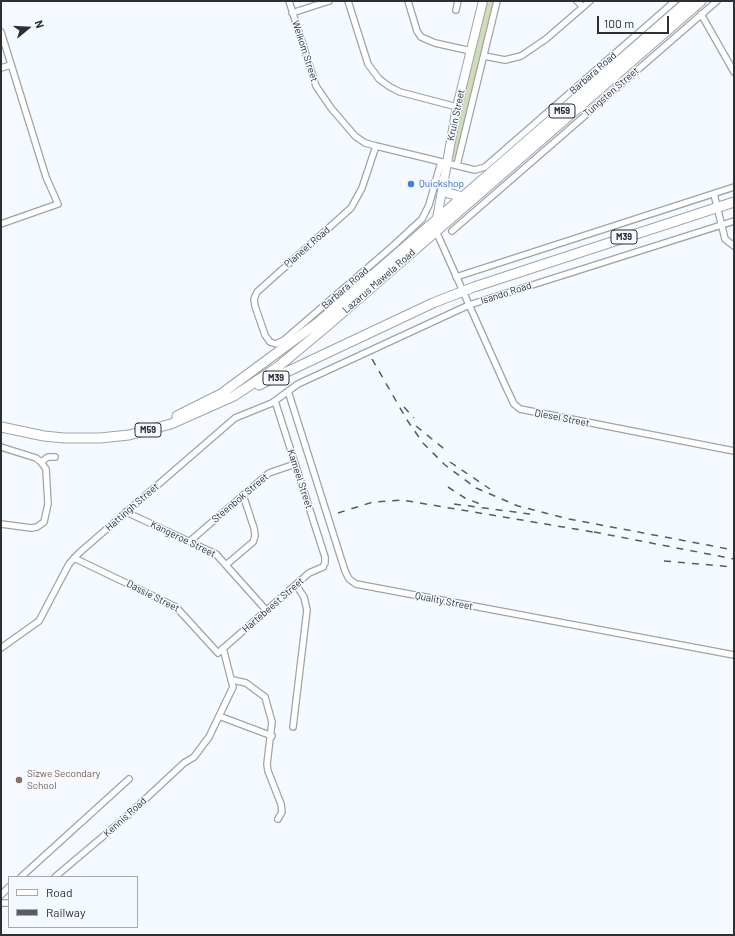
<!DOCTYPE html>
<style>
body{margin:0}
#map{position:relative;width:735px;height:936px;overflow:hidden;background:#f4faff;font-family:Barlow,sans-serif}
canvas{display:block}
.frame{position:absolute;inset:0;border:2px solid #2d2f32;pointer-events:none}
.legend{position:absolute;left:8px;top:876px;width:130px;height:52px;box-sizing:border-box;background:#f4faff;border:1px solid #a4a9ad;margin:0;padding:5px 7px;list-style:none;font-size:12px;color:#2d2f32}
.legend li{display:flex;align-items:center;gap:8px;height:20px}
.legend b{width:20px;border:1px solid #a4a9ad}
.north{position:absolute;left:8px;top:8px;width:40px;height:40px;-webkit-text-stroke:3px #f4faff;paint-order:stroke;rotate:72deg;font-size:11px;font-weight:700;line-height:16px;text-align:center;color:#2d2f32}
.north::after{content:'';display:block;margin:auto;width:14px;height:18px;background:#2d2f32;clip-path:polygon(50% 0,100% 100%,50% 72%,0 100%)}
.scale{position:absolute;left:597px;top:16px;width:72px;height:18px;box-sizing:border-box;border:2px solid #2d2f32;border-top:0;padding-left:5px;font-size:12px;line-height:14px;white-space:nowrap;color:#2d2f32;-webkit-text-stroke:3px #f4faff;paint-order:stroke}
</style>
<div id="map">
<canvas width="735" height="936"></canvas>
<div class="frame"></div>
<ul class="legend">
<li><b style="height:5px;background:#fff"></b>Road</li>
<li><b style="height:5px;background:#585b5f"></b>Railway</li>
</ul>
<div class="north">N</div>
<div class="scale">100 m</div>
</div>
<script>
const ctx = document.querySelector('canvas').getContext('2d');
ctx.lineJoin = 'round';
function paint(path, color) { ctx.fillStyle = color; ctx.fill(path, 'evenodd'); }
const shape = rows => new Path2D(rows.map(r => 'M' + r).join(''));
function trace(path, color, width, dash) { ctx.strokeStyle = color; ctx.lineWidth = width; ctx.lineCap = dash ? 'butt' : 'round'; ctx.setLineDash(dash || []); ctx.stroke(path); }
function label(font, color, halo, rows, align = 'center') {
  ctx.font = font + ' Barlow,sans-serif'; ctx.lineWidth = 3; ctx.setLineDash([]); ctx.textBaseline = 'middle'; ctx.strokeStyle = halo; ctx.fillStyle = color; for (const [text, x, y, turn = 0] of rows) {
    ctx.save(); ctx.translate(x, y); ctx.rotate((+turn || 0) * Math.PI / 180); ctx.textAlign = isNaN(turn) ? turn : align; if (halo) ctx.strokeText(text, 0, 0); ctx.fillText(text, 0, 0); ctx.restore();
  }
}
const green = shape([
 [486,1,494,1,456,154,453,161,451,160,453,140]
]);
const minor = shape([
 [289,1,316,86,331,108,355,136,365,143,376,146,475,170,485,167,675,1],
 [348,1,368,64,379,79,390,87,400,92,457,107],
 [408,1,417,31,421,37,435,43,471,51],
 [577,1,583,7],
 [456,10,458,1],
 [292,13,329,1],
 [701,14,734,72],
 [1,32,46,177,58,204,1,224],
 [484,56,505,60,521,56,546,39,590,1],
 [1,68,11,65],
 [376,146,362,188,351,208,257,292,254,299,255,306,265,335,270,342,276,344,284,340,394,245,422,219,429,205,441,162],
 [457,165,497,1],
 [714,194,725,239,734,246],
 [436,231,505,385,514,404,520,409,734,451],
 [452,231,717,1],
 [456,277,734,187],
 [288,391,345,571,349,579,356,584,734,655],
 [1,447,36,458,41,462,46,469,48,504,44,522,37,527,31,528,1,524],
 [41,462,48,457,55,457],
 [126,512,216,554,266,610],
 [190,541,269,473,295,464],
 [74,558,176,607,218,653,309,573,323,567,325,563,325,557,275,401],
 [226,565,253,542,255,536,254,528,243,495],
 [1,648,39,621,69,564,79,553,235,418,272,403,298,384,469,305,734,221],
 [233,680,246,683,265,697,272,722,267,764,268,771,281,804,282,812,278,819],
 [219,716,272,736],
 [293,727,307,610,304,597,296,585],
 [21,877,129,779],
 [55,877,126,817,184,763,194,757,209,737,233,687,223,648],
 [1,895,9,887],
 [1,903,9,903]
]);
const secondary = shape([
 [436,224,457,107,483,1]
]);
const primary = shape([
 [443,180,448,193,463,197],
 [259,385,433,303,474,287,734,202],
 [177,416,221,394,320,321,688,1],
 [1,427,44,436,64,438,100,438,129,435,171,424,234,396,279,366,327,326,701,1]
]);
const rail = shape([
 [372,359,407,420,423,443,445,465,476,488,518,506,569,519,734,550],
 [404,407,414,418],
 [416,426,448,452],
 [450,462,490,489],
 [448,487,465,498,480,504],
 [454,504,530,514],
 [338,513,373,502,402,500,599,533],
 [594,532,734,559],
 [664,561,734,567]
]);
const markers = [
 [411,184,4,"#3f7fe0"],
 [19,780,4,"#8d6e63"]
];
const shields = [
 [562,111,26],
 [624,237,26],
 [276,378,26],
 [148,430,26]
];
const shieldNames = [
 ["M59",562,111],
 ["M39",624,237],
 ["M39",276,378],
 ["M59",148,430]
];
const streetNames = [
 ["Welkom Street",305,51,72],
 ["Barbara Road",593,73,-41],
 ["Tungsten Street",611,92,-41],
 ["Kruin Street",456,115,-78],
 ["Planeet Road",307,247,-41],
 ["Lazarus Mawela Road",379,281,-41],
 ["Barbara Road",345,288,-41],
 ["Isando Road",506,293,-18],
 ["Diesel Street",562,418,11],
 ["Kameel Street",300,479,72],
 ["Steenbok Street",240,498,-40],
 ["Hattingh Street",132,507,-41],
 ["Kangeroe Street",183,539,26],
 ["Dassie Street",153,596,27],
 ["Quality Street",444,601,11],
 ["Hartebeest Street",273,605,-41],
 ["Kennis Road",125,817,-42]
];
const shopNames = [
 ["Quickshop",419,184]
];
const educationNames = [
 ["Sizwe Secondary",27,774],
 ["School",27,786]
];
paint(green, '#ceddb5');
trace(minor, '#9ea4aa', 8);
trace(secondary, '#9ea4aa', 10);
trace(primary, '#9ea4aa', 11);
trace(minor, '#fff', 5.5);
trace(secondary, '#fff', 8);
trace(primary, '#fff', 9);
trace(rail, '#585b5f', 1.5, [7, 7]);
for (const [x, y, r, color] of markers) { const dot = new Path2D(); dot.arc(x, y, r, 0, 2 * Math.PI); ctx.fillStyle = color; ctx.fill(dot); trace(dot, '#f4faff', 1.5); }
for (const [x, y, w] of shields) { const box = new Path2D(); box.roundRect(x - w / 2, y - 7, w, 14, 3); ctx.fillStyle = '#f4faff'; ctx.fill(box); trace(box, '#2d2f32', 1); }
label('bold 9px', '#2d2f32', null, shieldNames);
label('10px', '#2d2f32', '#f4faff', streetNames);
label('10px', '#366cbe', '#f4faff', shopNames, 'left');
label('10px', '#785e54', '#f4faff', educationNames, 'left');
</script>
